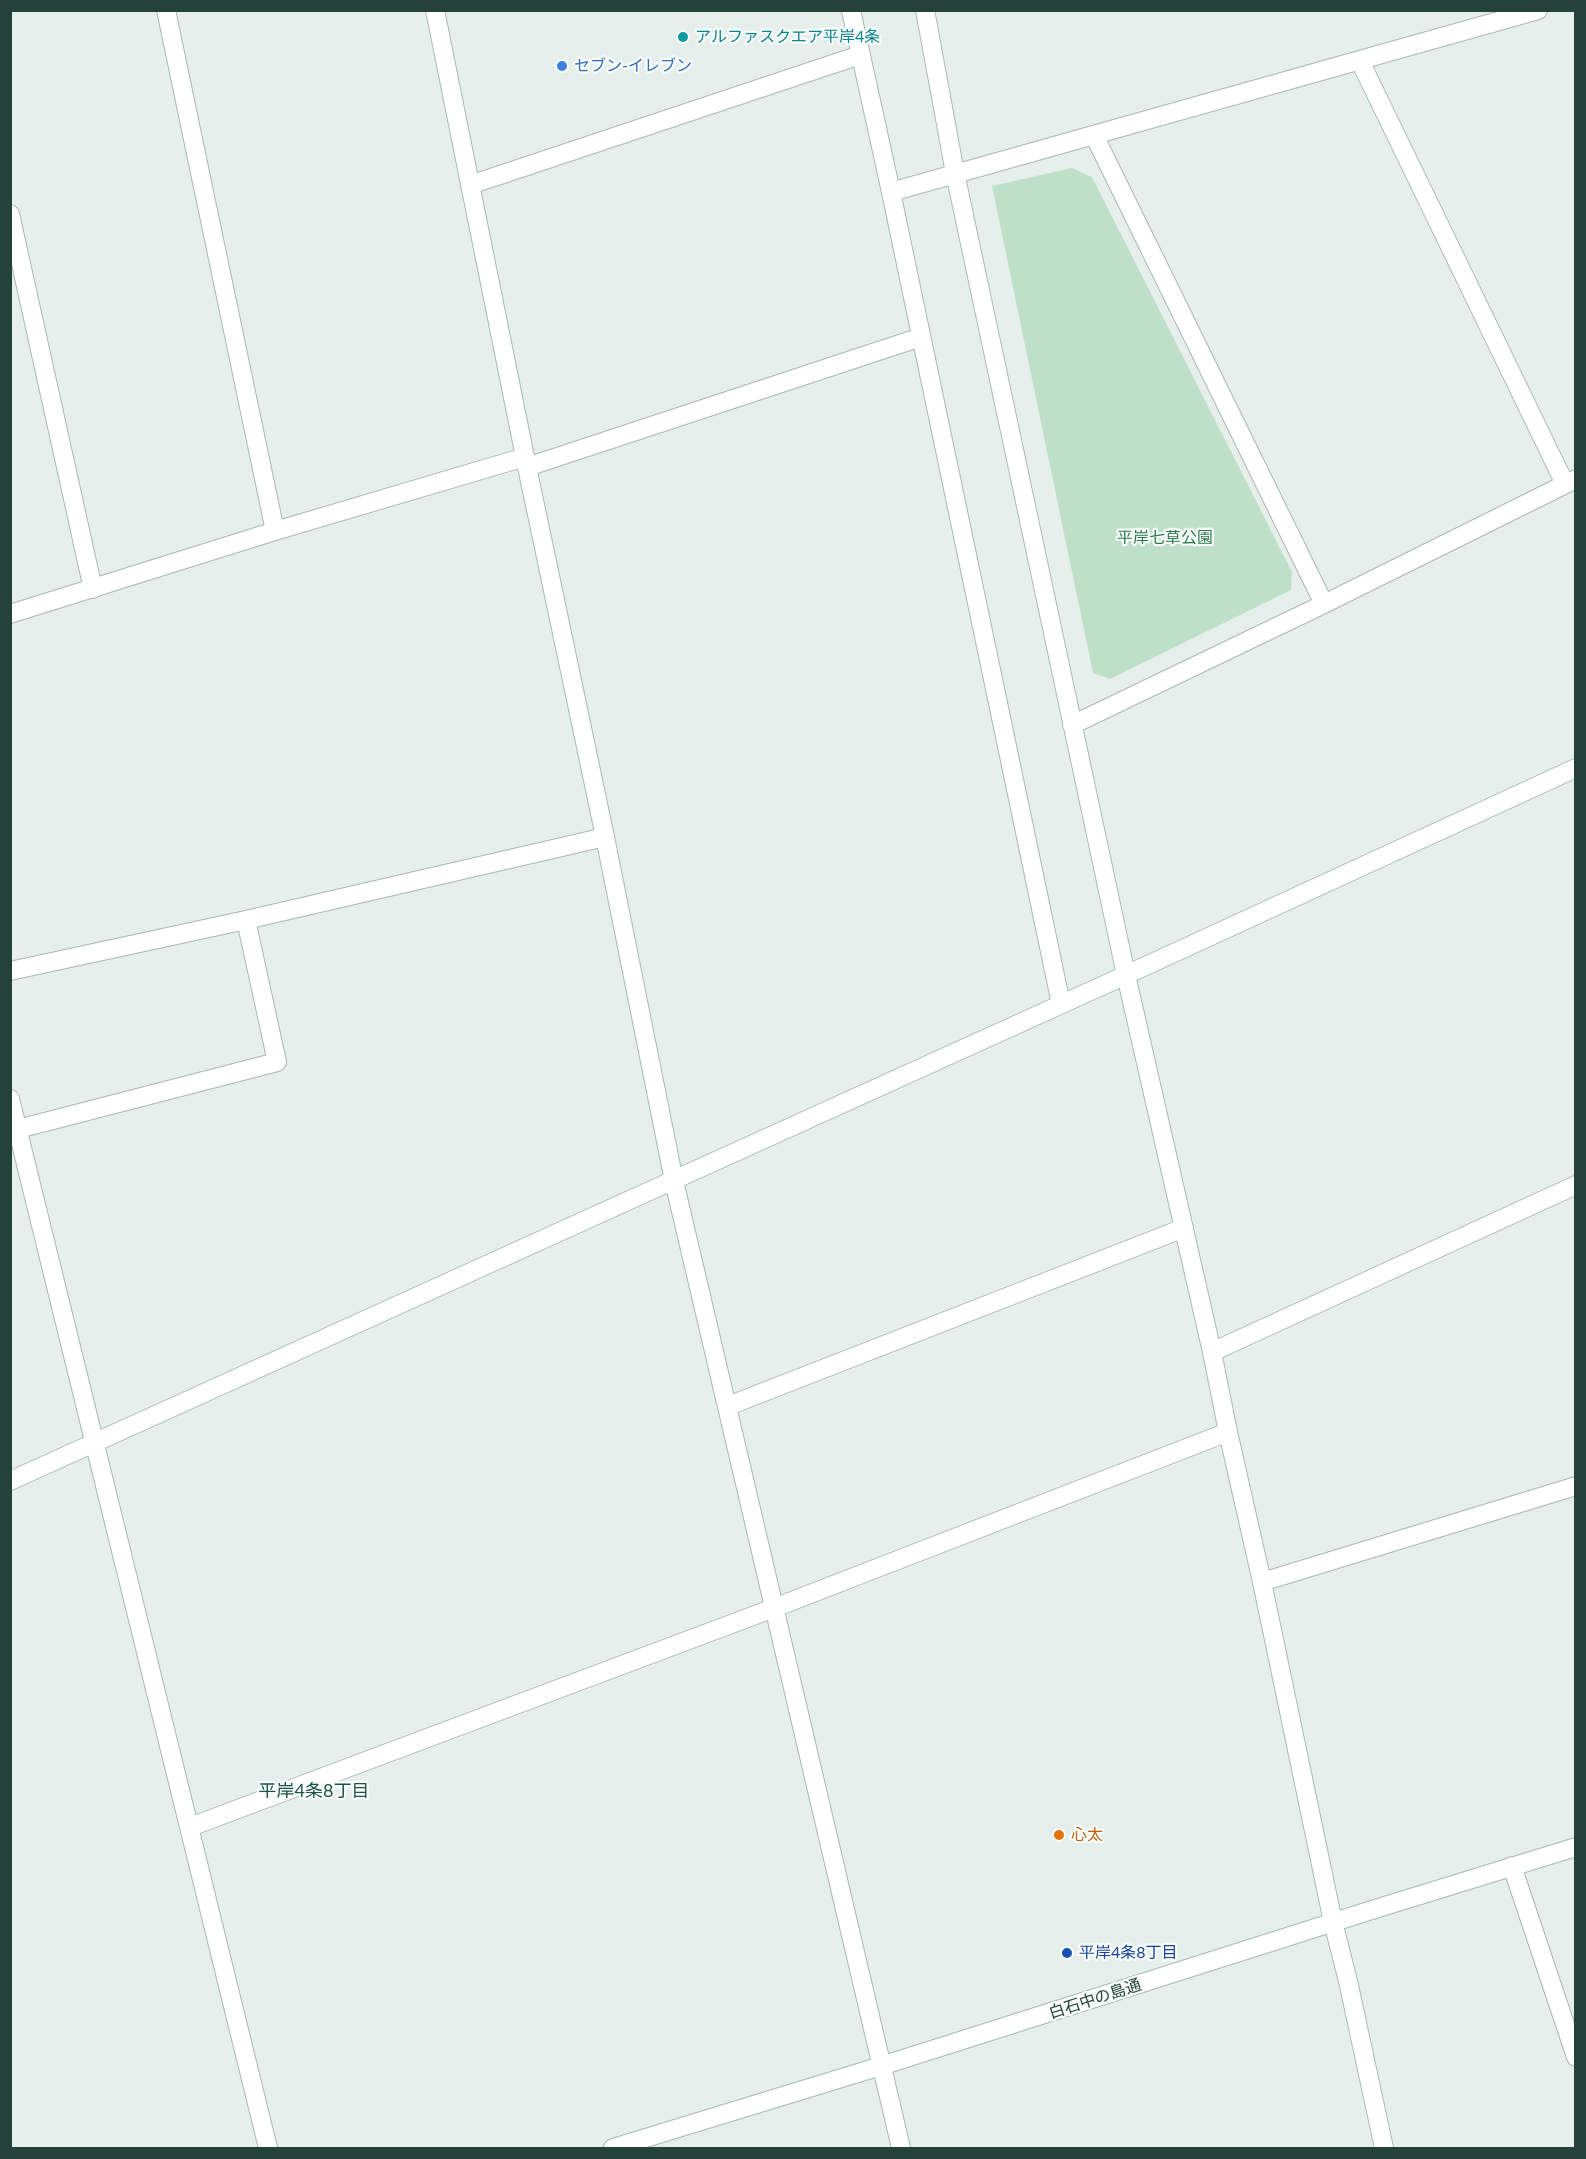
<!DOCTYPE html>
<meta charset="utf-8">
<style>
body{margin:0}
#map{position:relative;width:1586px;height:2159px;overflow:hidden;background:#e6efeb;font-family:Lato,sans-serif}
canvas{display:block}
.frame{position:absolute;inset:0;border:12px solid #24423a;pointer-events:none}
</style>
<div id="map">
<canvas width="1586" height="2159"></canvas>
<div class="frame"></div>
</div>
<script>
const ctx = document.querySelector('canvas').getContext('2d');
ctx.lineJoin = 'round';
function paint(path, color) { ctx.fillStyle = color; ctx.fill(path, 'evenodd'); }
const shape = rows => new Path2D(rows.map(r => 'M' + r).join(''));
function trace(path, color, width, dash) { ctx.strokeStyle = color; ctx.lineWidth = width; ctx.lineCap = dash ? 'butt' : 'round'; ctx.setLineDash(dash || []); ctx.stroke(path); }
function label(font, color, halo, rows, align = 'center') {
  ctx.font = font + ' Lato,"Noto Sans JP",sans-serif'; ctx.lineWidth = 4.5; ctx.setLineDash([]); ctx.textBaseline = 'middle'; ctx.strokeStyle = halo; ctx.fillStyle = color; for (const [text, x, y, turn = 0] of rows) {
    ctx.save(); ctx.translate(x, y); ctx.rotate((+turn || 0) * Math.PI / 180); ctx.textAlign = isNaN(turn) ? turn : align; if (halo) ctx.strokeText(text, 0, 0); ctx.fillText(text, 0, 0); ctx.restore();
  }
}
const green = shape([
 [1072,168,1092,177,1292,572,1291,590,1110,679,1093,673,992,186]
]);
const street = shape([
 [166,10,275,531],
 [851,10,891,192,1061,1004],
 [925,10,955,173,1126,975],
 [1360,61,1565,484],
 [1094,135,1324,604],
 [470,185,860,55],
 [891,192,1538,10],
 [10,214,93,589],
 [527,467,921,337],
 [10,614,275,531,525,457],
 [1072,725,1324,604,1576,479],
 [10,971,246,920,605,837],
 [10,1099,268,2148],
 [18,1129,277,1062,246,920],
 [674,1181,901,2148],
 [1212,1352,1576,1185],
 [728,1406,1184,1228],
 [1262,1582,1576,1486],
 [190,1827,774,1608,1228,1432],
 [1512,1866,1576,2057]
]);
const secondary = shape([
 [435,10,527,467,605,837,674,1181],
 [1126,975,1212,1352,1228,1432,1262,1582,1333,1922,1348,1981,1384,2148],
 [10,1481,1126,975,1576,768],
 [613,2148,881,2066,1375,1909,1576,1847]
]);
const markers = [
 [683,37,6,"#0f9aa8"],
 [562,66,6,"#3f7fe0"],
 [1059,1835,6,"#e8710a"],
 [1067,1953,6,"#1a4fb4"]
];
const cultureNames = [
 ["アルファスクエア平岸4条",695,37]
];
const shopNames = [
 ["セブン-イレブン",574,66]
];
const parkNames = [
 ["平岸七草公園",1165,538]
];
const foodNames = [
 ["心太",1071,1835]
];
const transitNames = [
 ["平岸4条8丁目",1079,1953]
];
const streetNames = [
 ["白石中の島通",1095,1999,-18]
];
const neighbourhoodNames = [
 ["平岸4条8丁目",314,1791]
];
paint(green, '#bfe0c8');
trace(street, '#a8b8b2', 20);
trace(secondary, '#a4bbb3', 20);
trace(street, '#fff', 18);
trace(secondary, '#fff', 18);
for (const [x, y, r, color] of markers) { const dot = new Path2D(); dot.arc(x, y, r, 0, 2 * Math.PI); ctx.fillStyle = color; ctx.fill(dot); trace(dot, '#f7fbf9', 2); }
label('16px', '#0d838f', '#f7fbf9', cultureNames, 'left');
label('16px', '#366cbe', '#f7fbf9', shopNames, 'left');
label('16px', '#2d7a4b', '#f7fbf9', parkNames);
label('16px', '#c56008', '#f7fbf9', foodNames, 'left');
label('16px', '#164399', '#f7fbf9', transitNames, 'left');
label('16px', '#24423a', '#f7fbf9', streetNames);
label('18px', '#1f5548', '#f7fbf9', neighbourhoodNames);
</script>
